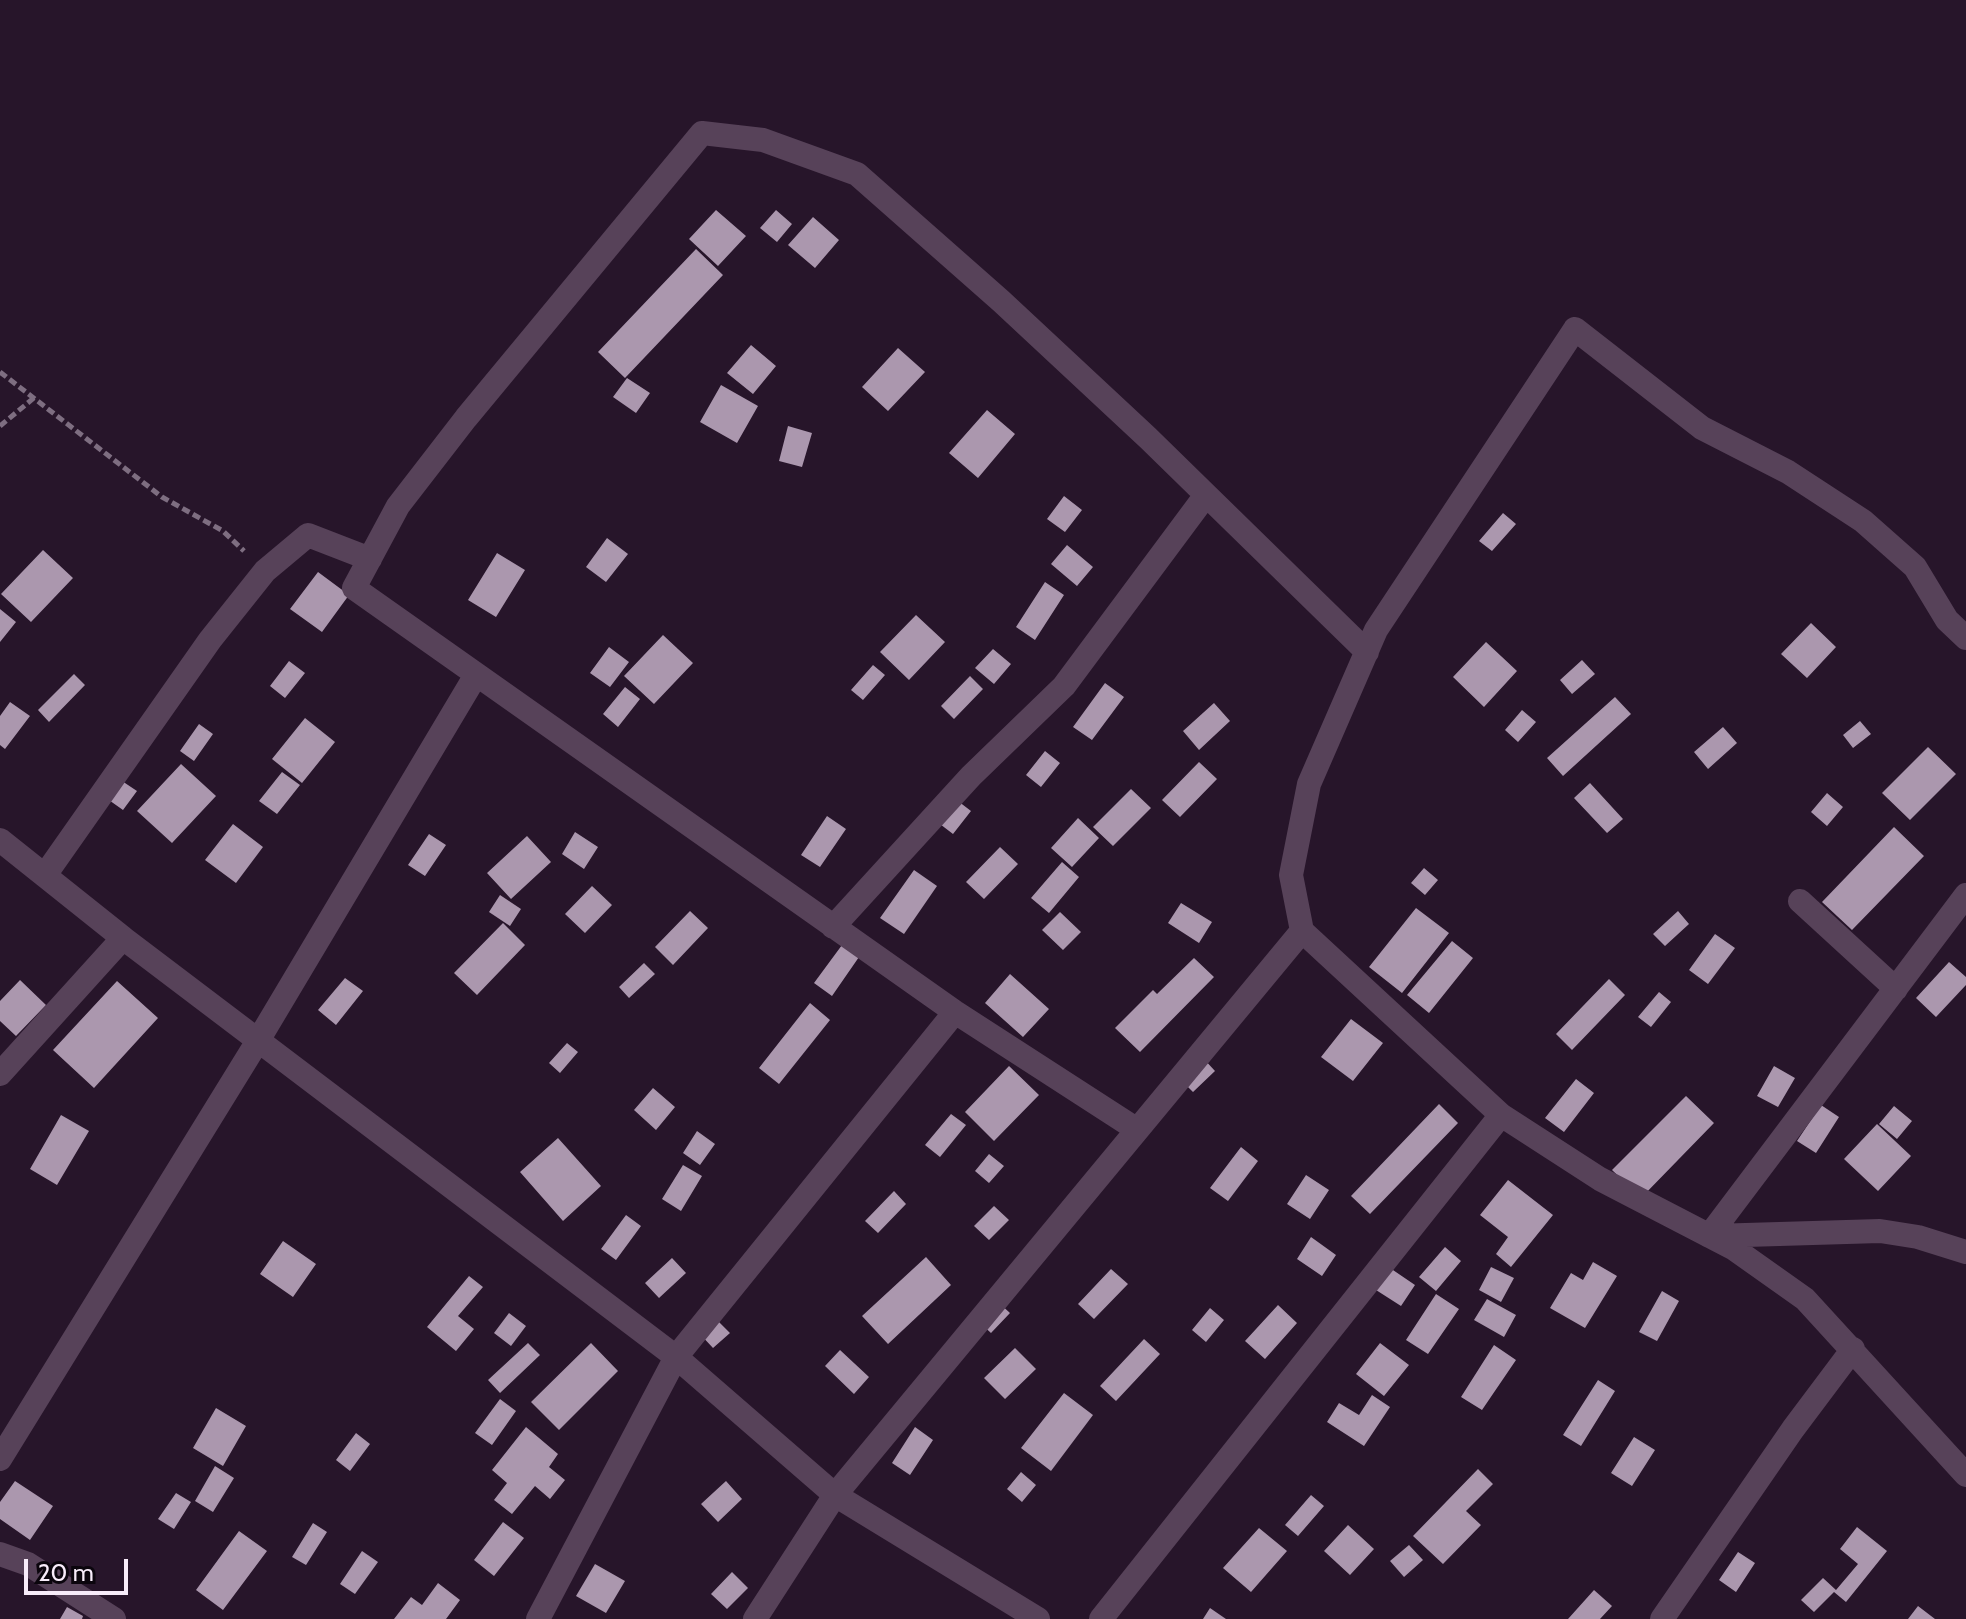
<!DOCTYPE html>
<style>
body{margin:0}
#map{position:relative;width:1966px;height:1619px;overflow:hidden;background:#27152a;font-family:Cabin,sans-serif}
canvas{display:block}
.scale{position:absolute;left:24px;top:1559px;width:104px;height:36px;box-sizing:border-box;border:4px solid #f8ecfa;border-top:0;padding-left:10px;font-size:24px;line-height:28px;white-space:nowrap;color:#f8ecfa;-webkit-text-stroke:6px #0b050d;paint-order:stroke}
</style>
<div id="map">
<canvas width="1966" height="1619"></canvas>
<div class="scale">20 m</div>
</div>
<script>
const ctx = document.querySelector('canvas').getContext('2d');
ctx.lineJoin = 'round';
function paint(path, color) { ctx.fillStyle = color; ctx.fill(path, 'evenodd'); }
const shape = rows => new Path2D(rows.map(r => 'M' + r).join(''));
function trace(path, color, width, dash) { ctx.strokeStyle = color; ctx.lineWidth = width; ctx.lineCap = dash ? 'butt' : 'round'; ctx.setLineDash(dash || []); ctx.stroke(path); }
const building = shape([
 [716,210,746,236,718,266,689,239],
 [776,210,792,224,777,242,760,228],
 [813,217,839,240,815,268,788,245],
 [696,249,723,275,625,378,598,352],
 [751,345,776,366,753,394,727,373],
 [898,348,925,372,888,411,862,387],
 [627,378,650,393,636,413,613,397],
 [721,385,758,406,737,443,700,422],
 [987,410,1015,434,978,478,949,453],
 [788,426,812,433,802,467,779,461],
 [1064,496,1082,510,1065,532,1047,519],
 [1503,513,1516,524,1492,551,1479,541],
 [607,538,628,554,606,582,586,567],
 [1067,545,1093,567,1077,586,1051,564],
 [43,550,73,578,31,622,1,594],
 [497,553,525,570,496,617,468,600],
 [318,572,349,595,322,632,290,609],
 [1045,582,1064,595,1035,640,1016,627],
 [0,609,16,622,0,642],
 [916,615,945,642,909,680,880,652],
 [1811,623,1836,647,1807,678,1781,654],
 [663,635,693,663,654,704,624,676],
 [1486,642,1517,671,1484,707,1453,677],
 [609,647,629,662,610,687,590,673],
 [993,649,1011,664,994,684,975,668],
 [1582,660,1595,674,1572,694,1560,680],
 [289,661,305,673,285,698,270,686],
 [873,665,885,675,863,700,851,690],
 [74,674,85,685,49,722,38,710],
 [970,676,983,689,954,719,941,706],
 [1105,683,1124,697,1092,740,1073,727],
 [625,687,640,699,618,727,603,714],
 [1615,697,1631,714,1563,776,1547,758],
 [10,702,30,716,5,749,0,745,0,716],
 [1214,703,1230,721,1199,750,1183,731],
 [1522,710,1536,722,1518,742,1505,730],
 [305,718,335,742,302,783,272,759],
 [1860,721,1871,734,1853,748,1843,735],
 [199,724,213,734,194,761,180,751],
 [1723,727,1737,743,1708,769,1694,752],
 [1928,747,1956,774,1910,820,1882,793],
 [1045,751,1060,763,1041,787,1026,775],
 [1199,762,1217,779,1180,817,1162,800],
 [181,764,216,796,172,843,137,811],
 [282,772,300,785,277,814,259,801],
 [119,779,137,791,123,810,106,798],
 [1590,783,1623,819,1607,833,1574,798],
 [1131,789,1151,808,1113,846,1093,827],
 [1827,793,1843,807,1827,826,1811,812],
 [954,798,971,811,953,834,936,821],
 [827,816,846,829,820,867,801,855],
 [1078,818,1099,838,1072,867,1051,848],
 [233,824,263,847,236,883,205,860],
 [1894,827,1924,856,1852,930,1822,902],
 [575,832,598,847,584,869,562,854],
 [429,834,446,845,425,876,408,865],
 [527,836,551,862,511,899,487,873],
 [1000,847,1018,864,984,899,966,882],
 [1062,862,1079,877,1049,913,1031,898],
 [1424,868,1438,880,1425,895,1411,883],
 [914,870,937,886,904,934,880,918],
 [592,886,612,905,585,933,565,914],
 [500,895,521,909,510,926,489,912],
 [1181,903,1212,922,1199,943,1168,923],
 [1416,908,1449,933,1402,993,1369,967],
 [690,911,708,928,673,965,655,947],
 [1678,911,1689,924,1665,946,1653,934],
 [1060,912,1081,932,1063,950,1042,930],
 [503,923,525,945,477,995,454,973],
 [1715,934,1735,948,1708,984,1689,970],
 [1452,941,1473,958,1429,1013,1407,995],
 [842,945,859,957,832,996,814,983],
 [1194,958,1214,977,1140,1052,1115,1028,1153,990,1157,994],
 [1949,962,1966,977,1966,985,1936,1017,1916,998],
 [644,963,655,974,629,998,619,987],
 [1010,974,1049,1009,1023,1037,985,1003],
 [345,978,363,991,336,1025,318,1010],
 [1609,979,1625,995,1572,1050,1556,1034],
 [20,980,46,1005,16,1036,0,1021,0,1001],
 [117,981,158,1018,94,1088,53,1050],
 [1659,992,1671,1002,1651,1027,1638,1017],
 [810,1003,830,1020,779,1084,759,1068],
 [1351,1019,1383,1043,1353,1081,1321,1057],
 [567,1043,578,1052,560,1073,549,1063],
 [1203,1058,1215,1071,1193,1092,1181,1080],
 [1009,1066,1039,1095,994,1141,965,1112],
 [1774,1066,1795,1078,1778,1107,1757,1096],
 [1576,1079,1594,1093,1564,1132,1545,1118],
 [653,1088,675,1107,656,1130,634,1110],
 [1686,1096,1714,1123,1641,1198,1612,1170],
 [1439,1104,1458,1123,1370,1214,1351,1196],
 [1821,1105,1839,1117,1816,1153,1797,1141],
 [1894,1106,1912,1121,1897,1139,1879,1124],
 [951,1114,966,1125,940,1157,925,1145],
 [61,1115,89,1131,57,1185,30,1169],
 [1877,1124,1911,1156,1878,1191,1844,1159],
 [697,1131,715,1144,700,1165,683,1153],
 [558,1138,601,1186,563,1221,520,1172],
 [1241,1147,1258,1161,1228,1201,1210,1188],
 [989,1154,1004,1166,989,1183,975,1171],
 [683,1165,702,1176,681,1211,662,1199],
 [1306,1175,1329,1190,1310,1219,1287,1204],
 [1508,1180,1553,1215,1511,1267,1496,1254,1508,1237,1480,1215],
 [894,1191,906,1204,878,1233,865,1221],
 [994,1206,1009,1220,989,1240,974,1226],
 [626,1215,641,1226,616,1260,601,1249],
 [1311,1237,1336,1255,1322,1276,1297,1259],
 [283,1241,316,1264,293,1297,260,1274],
 [1445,1247,1461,1261,1436,1291,1419,1277],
 [926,1257,951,1285,888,1344,862,1316],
 [672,1258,686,1273,659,1298,645,1283],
 [1593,1262,1617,1276,1585,1328,1550,1308,1571,1273,1583,1280],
 [1491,1267,1514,1278,1501,1302,1479,1290],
 [1390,1268,1415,1285,1401,1306,1376,1290],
 [1111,1269,1128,1284,1094,1319,1078,1304],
 [469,1276,483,1287,458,1316,474,1329,456,1351,427,1327],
 [1662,1291,1679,1301,1657,1341,1639,1332],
 [1436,1294,1459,1309,1428,1354,1406,1340],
 [1487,1299,1516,1315,1504,1337,1474,1320],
 [997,1301,1010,1313,991,1333,978,1321],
 [1278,1305,1297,1323,1265,1359,1245,1341],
 [1210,1308,1224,1320,1206,1342,1192,1330],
 [509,1313,526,1326,511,1346,494,1333],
 [715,1318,730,1333,713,1348,699,1333],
 [1144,1339,1160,1354,1116,1401,1100,1386],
 [528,1343,540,1355,500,1393,488,1380],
 [591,1343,618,1371,559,1430,531,1402],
 [1380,1343,1409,1365,1384,1396,1356,1374],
 [1494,1345,1516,1360,1482,1410,1461,1397],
 [1015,1348,1036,1369,1005,1399,984,1378],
 [840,1350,869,1377,854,1394,825,1366],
 [1598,1380,1615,1391,1581,1446,1563,1435],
 [1064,1393,1093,1415,1051,1471,1021,1448],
 [1372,1395,1390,1407,1364,1446,1327,1422,1339,1403,1359,1415],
 [500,1399,516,1411,492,1445,475,1433],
 [216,1408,246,1426,223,1466,193,1448],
 [526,1427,558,1454,549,1467,565,1480,550,1499,535,1486,512,1514,494,1500,507,1483,492,1470],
 [915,1427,933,1440,910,1475,892,1463],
 [356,1433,370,1444,350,1471,336,1460],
 [1634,1437,1655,1450,1632,1486,1611,1473],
 [215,1466,234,1478,213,1512,195,1501],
 [1478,1469,1493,1484,1466,1511,1481,1525,1443,1564,1413,1536],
 [1021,1472,1036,1485,1022,1502,1007,1489],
 [15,1481,53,1506,30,1540,0,1519,0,1502],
 [726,1481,742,1499,718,1522,701,1504],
 [176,1493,191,1502,174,1529,158,1519],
 [1311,1495,1324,1506,1298,1536,1285,1525],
 [503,1522,524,1538,494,1576,474,1560],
 [313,1523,327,1532,306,1565,292,1557],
 [1348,1525,1374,1549,1350,1575,1324,1551],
 [1857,1527,1887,1551,1846,1602,1834,1592,1814,1612,1801,1600,1823,1578,1836,1590,1858,1564,1840,1549],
 [1259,1528,1287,1551,1251,1592,1223,1568],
 [239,1531,267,1551,223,1610,196,1590],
 [1409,1545,1423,1560,1404,1577,1390,1561],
 [362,1551,378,1562,355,1594,340,1584],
 [1738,1552,1755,1563,1736,1592,1719,1580],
 [595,1564,625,1581,606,1613,576,1596],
 [732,1572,748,1588,727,1609,711,1594],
 [438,1583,460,1600,446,1619,394,1619,411,1597,422,1605],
 [1594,1590,1612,1606,1600,1619,1568,1619],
 [1918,1606,1935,1619,1908,1619],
 [67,1607,83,1616,82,1619,60,1619],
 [1210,1608,1226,1619,1203,1619]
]);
const path = shape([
 [0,372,162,497,223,531,244,551],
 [0,426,35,397]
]);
const minor = shape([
 [1966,638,1947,620,1915,567,1863,521,1788,472,1702,428,1575,329,1376,630,1309,784,1291,875,1302,931,1501,1115,1600,1179,1733,1248,1805,1299,1966,1475],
 [0,840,123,938,676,1357,835,1495,1038,1619],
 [45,875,210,640,265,571,308,535,370,559],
 [1800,901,1896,989],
 [833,927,971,776,1064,686,1206,495],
 [0,1074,123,938],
 [1136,1129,955,1012,354,588,398,506,466,418,702,133,763,140,857,174,1001,301,1148,438,1367,652],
 [1709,1236,1966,895],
 [1712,1236,1880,1231,1918,1237,1966,1252],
 [0,1459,259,1039,476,675],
 [0,1554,28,1564,114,1619],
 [538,1619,676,1357,955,1012],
 [755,1619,835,1495,1302,931],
 [1101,1619,1501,1115],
 [1662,1619,1793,1429,1853,1349]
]);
paint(building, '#ab97ae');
trace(path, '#7e6e81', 5, [8, 4]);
trace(minor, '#574259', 24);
</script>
